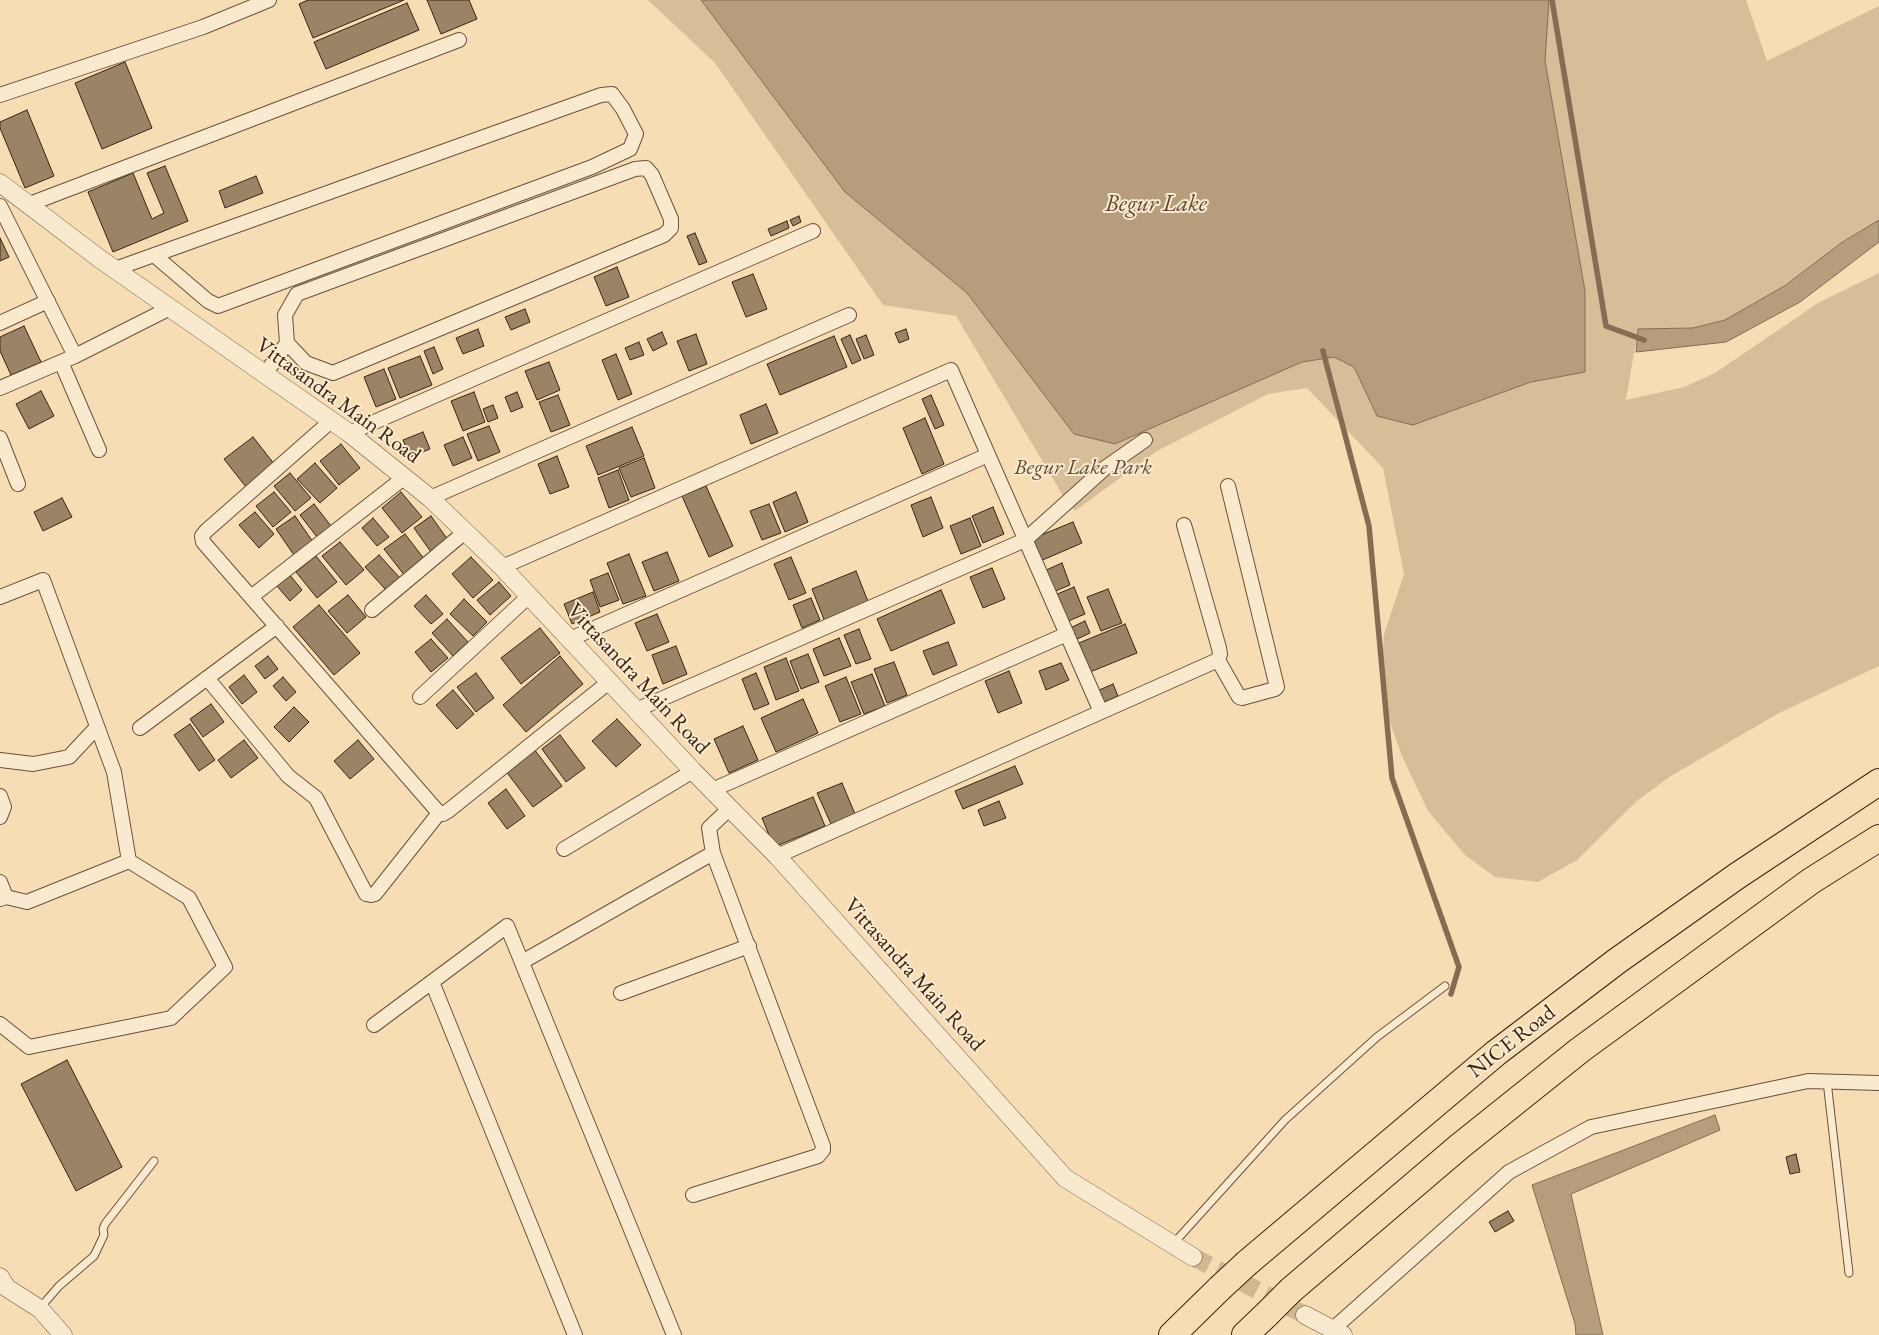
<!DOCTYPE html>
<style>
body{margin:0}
canvas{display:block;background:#f6ddb3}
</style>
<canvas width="1879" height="1335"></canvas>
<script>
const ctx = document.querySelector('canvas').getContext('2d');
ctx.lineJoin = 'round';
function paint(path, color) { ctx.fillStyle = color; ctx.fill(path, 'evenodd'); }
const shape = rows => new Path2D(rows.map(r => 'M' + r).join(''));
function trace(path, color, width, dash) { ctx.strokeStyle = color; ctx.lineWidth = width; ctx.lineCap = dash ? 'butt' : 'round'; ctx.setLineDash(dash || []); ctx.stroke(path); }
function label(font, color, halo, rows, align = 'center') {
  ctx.font = font + ' "EB Garamond",serif'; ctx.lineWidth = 4; ctx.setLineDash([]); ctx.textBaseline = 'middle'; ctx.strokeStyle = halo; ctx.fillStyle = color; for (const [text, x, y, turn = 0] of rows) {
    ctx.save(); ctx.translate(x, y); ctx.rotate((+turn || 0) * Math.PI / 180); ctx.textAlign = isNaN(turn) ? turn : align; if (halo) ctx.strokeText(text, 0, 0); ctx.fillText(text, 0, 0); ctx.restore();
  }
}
const green = shape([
 [648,0,701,0,845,192,967,293,1074,434,1115,444,1302,362,1334,357,1354,367,1377,416,1413,425,1531,382,1585,372,1585,291,1545,61,1549,0,1746,0,1767,61,1879,6,1879,220,1841,243,1786,285,1725,320,1693,328,1638,329,1626,400,1684,387,1715,373,1818,303,1879,273,1879,666,1779,713,1671,776,1638,800,1577,860,1538,882,1495,877,1465,855,1428,811,1402,756,1388,717,1382,666,1384,634,1404,574,1383,468,1307,388,1268,394,1157,451,1075,511,1062,494,956,316,883,305,715,63]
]);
const water = shape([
 [701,0,1549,0,1545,61,1585,291,1585,372,1531,382,1413,425,1377,416,1354,367,1334,357,1302,362,1115,444,1074,434,967,293,845,192,701,0],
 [1879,220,1879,242,1800,302,1726,342,1636,352,1638,329,1693,328,1725,320,1786,285,1841,243,1879,220],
 [1715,1115,1720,1130,1571,1194,1603,1335,1576,1335,1575,1324,1532,1185,1715,1115]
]);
const stream = shape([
 [1552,0,1606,326,1644,340],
 [1323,351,1369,526,1392,778,1459,967,1451,994]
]);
const building = shape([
 [308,0,404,0,313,38,299,4,308,0],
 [427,0,469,0,477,19,441,34,427,0],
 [407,3,419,30,326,69,314,42,407,3],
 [125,62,152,128,102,149,75,83,125,62],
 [27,110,54,176,25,188,0,128,0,122,27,110],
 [165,166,188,221,113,252,88,192,133,173,152,219,164,213,147,173,165,166],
 [256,176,263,193,225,208,219,191,256,176],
 [799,216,801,222,793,226,790,220,799,216],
 [787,221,789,228,771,236,768,229,787,221],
 [695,233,707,262,699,265,687,236,695,233],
 [0,238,9,257,0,261,0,238],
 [617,267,629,297,606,306,594,277,617,267],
 [753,274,767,309,746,317,732,282,753,274],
 [525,309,530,322,511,330,505,317,525,309],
 [24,326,41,362,11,375,0,351,0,337,24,326],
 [478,329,484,346,463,354,456,338,478,329],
 [906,329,909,339,899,343,895,333,906,329],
 [662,332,667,344,653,351,647,339,662,332],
 [696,334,707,364,689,371,677,341,696,334],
 [850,335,861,360,852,364,841,339,850,335],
 [866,335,874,355,864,359,856,339,866,335],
 [834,336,847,367,780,395,767,364,834,336],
 [639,342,644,355,630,360,625,348,639,342],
 [434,347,443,369,433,374,424,351,434,347],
 [616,354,632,394,618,400,602,360,616,354],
 [420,356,432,385,400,398,388,368,420,356],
 [549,362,560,390,537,400,525,371,549,362],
 [384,369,396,399,376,407,364,377,384,369],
 [41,391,54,416,29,429,16,404,41,391],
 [474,392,485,422,463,431,451,401,474,392],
 [517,392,523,407,511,412,505,397,517,392],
 [558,395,570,425,551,432,539,402,558,395],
 [931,395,944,425,935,429,922,399,931,395],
 [766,404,778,433,751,444,740,415,766,404],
 [493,405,498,418,488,422,483,409,493,405],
 [925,418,944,464,922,474,903,428,925,418],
 [489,426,500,452,478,461,467,434,489,426],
 [632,427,644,456,598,475,586,446,632,427],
 [423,432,430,449,410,457,403,440,423,432],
 [253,437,275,465,246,487,224,459,253,437],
 [463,437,472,458,453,466,444,445,463,437],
 [341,444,360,468,339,485,320,461,341,444],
 [557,456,569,487,550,494,538,464,557,456],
 [644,458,655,488,631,497,619,468,644,458],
 [315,463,337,488,320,503,297,479,315,463],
 [618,470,629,500,609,508,598,478,618,470],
 [290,473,311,498,295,511,274,486,290,473],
 [706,486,733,546,709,557,682,496,706,486],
 [274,492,291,512,273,527,256,506,274,492],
 [401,492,422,517,402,533,382,508,401,492],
 [796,492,808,522,785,532,773,502,796,492],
 [931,497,943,528,923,537,911,505,931,497],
 [62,498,72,517,43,531,34,512,62,498],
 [314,504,331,526,317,537,300,515,314,504],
 [769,504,781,533,762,540,750,511,769,504],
 [993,507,1004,534,983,543,972,516,993,507],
 [255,512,274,534,259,548,239,525,255,512],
 [295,516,313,542,294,555,276,529,295,516],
 [431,516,448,540,431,552,414,528,431,516],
 [373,518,389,537,377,546,362,528,373,518],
 [970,518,981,546,961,554,950,526,970,518],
 [1073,522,1082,543,1038,562,1029,540,1073,522],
 [405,534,425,560,405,576,384,549,405,534],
 [340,542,364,570,346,585,322,556,340,542],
 [667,552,679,581,654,591,642,562,667,552],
 [629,554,646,596,623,604,607,563,629,554],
 [379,555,400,578,386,590,365,567,379,555],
 [316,556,337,582,317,598,296,572,316,556],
 [471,557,493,580,473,598,452,574,471,557],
 [791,557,806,593,789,600,774,564,791,557],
 [1062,563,1070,585,1053,592,1044,571,1062,563],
 [992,568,1005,599,983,608,970,577,992,568],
 [856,571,869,604,825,622,812,589,856,571],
 [608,573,619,600,600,607,590,580,608,573],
 [289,574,302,590,290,601,276,585,289,574],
 [499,582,511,596,490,615,477,600,499,582],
 [1074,587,1085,614,1066,622,1055,595,1074,587],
 [1108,589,1122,623,1101,631,1087,597,1108,589],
 [941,590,955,623,891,651,877,619,941,590],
 [593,592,600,612,572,624,564,604,593,592],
 [348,595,366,617,347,633,328,611,348,595],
 [426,595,443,614,431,624,414,606,426,595],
 [811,598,820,620,802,628,793,605,811,598],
 [464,599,487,622,473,636,450,614,464,599],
 [319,605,360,653,334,675,293,627,319,605],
 [657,614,669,642,647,651,635,623,657,614],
 [447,619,468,642,453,656,432,633,447,619],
 [1085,621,1090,633,1073,641,1068,629,1085,621],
 [1125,624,1137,653,1090,672,1079,643,1125,624],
 [540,628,560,653,521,684,501,658,540,628],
 [859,629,871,659,856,664,844,635,859,629],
 [839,638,851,666,824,676,813,649,839,638],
 [431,639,448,658,431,672,415,652,431,639],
 [948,642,957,665,933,675,923,651,948,642],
 [676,646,687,674,663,684,652,655,676,646],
 [808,654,819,682,801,689,790,661,808,654],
 [268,656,278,669,265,679,255,666,268,656],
 [560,656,583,684,526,732,503,705,560,656],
 [786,658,799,691,776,700,764,667,786,658],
 [894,662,907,695,887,703,874,669,894,662],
 [1061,663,1069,680,1046,690,1039,671,1061,663],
 [1009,671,1022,703,998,713,985,681,1009,671],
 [476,673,494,698,476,712,457,687,476,673],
 [756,673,769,704,754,710,742,679,756,673],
 [872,674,885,706,864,714,851,682,872,674],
 [244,675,257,692,242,704,229,687,244,675],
 [283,677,296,692,286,701,273,686,283,677],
 [846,677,861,714,840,722,825,686,846,677],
 [1113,684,1118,696,1102,703,1097,691,1113,684],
 [453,690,474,714,457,729,436,705,453,690],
 [803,699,818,733,776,752,761,718,803,699],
 [211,704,224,722,203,737,190,719,211,704],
 [294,707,309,722,289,742,274,727,294,707],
 [617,719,641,745,616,767,592,741,617,719],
 [190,724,215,760,199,771,174,735,190,724],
 [743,726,758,760,729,773,714,739,743,726],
 [560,735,585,768,566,782,542,749,560,735],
 [244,740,258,758,231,778,218,760,244,740],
 [358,740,374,759,350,779,334,761,358,740],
 [534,749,562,786,533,807,505,770,534,749],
 [1015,766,1023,784,963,809,955,791,1015,766],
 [842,783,855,814,831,824,817,793,842,783],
 [506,789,525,816,507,829,488,803,506,789],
 [813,797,825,826,774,847,762,818,813,797],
 [999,801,1006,818,984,826,978,810,999,801],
 [67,1060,122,1167,76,1191,21,1084,67,1060],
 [1796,1154,1800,1172,1790,1174,1786,1157,1796,1154],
 [1508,1211,1514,1221,1495,1232,1489,1222,1508,1211]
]);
const tertiaryTunnel = shape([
 [1193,1257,1305,1315]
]);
const service = shape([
 [1827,1081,1849,1273],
 [1173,1244,1285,1120,1377,1037,1445,986],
 [40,1308,59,1286,94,1256,104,1235,103,1229,105,1224,154,1161]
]);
const minor = shape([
 [0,95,203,27,269,0],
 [27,205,459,40],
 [0,206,75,356],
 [115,269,154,255,601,95,612,94,623,109,636,134,630,149,592,167,218,306,208,301,154,255],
 [0,323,48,301],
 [61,362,99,450],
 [265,374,287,343,306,363,333,373,664,235,671,228,671,219,652,175,646,168,635,169,297,294,285,315,287,343],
 [0,388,75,356,170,308],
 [331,421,206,531,202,536,203,542,439,813,443,814,448,811,609,682],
 [349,433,813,231],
 [0,438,18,484],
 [430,498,849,315],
 [502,567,951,370,1101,712],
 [0,597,43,580,114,772,129,861,189,898,225,967,171,1018,29,1047,0,1024],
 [251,597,405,477],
 [372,610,465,532],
 [570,639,988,455],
 [1218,660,1239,697,1242,698,1275,689,1277,687,1228,486],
 [207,678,288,776,316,798,366,894,371,895,375,894,439,813],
 [420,697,529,596],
 [636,710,1025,540,1105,468,1145,440],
 [140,728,277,626],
 [0,760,33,764,69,757,97,727],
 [712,790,1067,634],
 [0,796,4,807,0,817],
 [564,849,693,771],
 [777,856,1218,660,1220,654,1219,648,1184,525],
 [0,882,6,897,0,899],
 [6,897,27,902,129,861],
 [522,962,713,853],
 [432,982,575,1335],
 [621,993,749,946],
 [374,1025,507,926,674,1335],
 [693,1195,818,1156,823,1150,823,1146,713,853,709,828,730,808],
 [1333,1329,1509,1172,1591,1127,1808,1081,1879,1083]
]);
const tertiary = shape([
 [0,183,100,259,349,433,430,498,502,567,693,771,777,856,1065,1178,1193,1257],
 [0,1277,7,1288,40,1309,63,1335],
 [1305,1315,1343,1335]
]);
const motorway = shape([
 [1247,1263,1496,1053,1617,961,1737,876,1879,782],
 [1291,1290,1460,1146,1580,1050,1811,881,1879,838],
 [1172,1335,1220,1288],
 [1245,1335,1267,1314]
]);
const motorwayBridge = shape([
 [1220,1288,1247,1263],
 [1267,1314,1291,1290]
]);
const streetNames = [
 ["Vittasandra Main Road",338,401,36],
 ["Vittasandra Main Road",638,679,47],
 ["Vittasandra Main Road",914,975,48],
 ["NICE Road",1512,1042,-38]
];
const parkNames = [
 ["Begur Lake Park",1083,468]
];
const waterNames = [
 ["Begur Lake",1156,204]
];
paint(green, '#d6be98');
paint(water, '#b69e7c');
trace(water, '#846d52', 1);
trace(stream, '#846d52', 5.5);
paint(building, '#9b8466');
trace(building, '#392412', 1);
trace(tertiaryTunnel, '#d0b893', 18, [18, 9]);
trace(service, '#68523a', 9);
trace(minor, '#68523a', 16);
trace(tertiary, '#68523a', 19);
trace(motorway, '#392412', 28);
trace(service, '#f9e9ce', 7);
trace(minor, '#f9e9ce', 14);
trace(tertiary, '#f9e9ce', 18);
trace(motorway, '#f6ddb3', 26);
trace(motorwayBridge, '#392412', 28, []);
trace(motorwayBridge, '#f6ddb3', 26);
label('22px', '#392412', '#f9e9ce', streetNames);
label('italic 22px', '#604a34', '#f9e9ce', parkNames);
label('italic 24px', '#5e4932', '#f9e9ce', waterNames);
</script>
